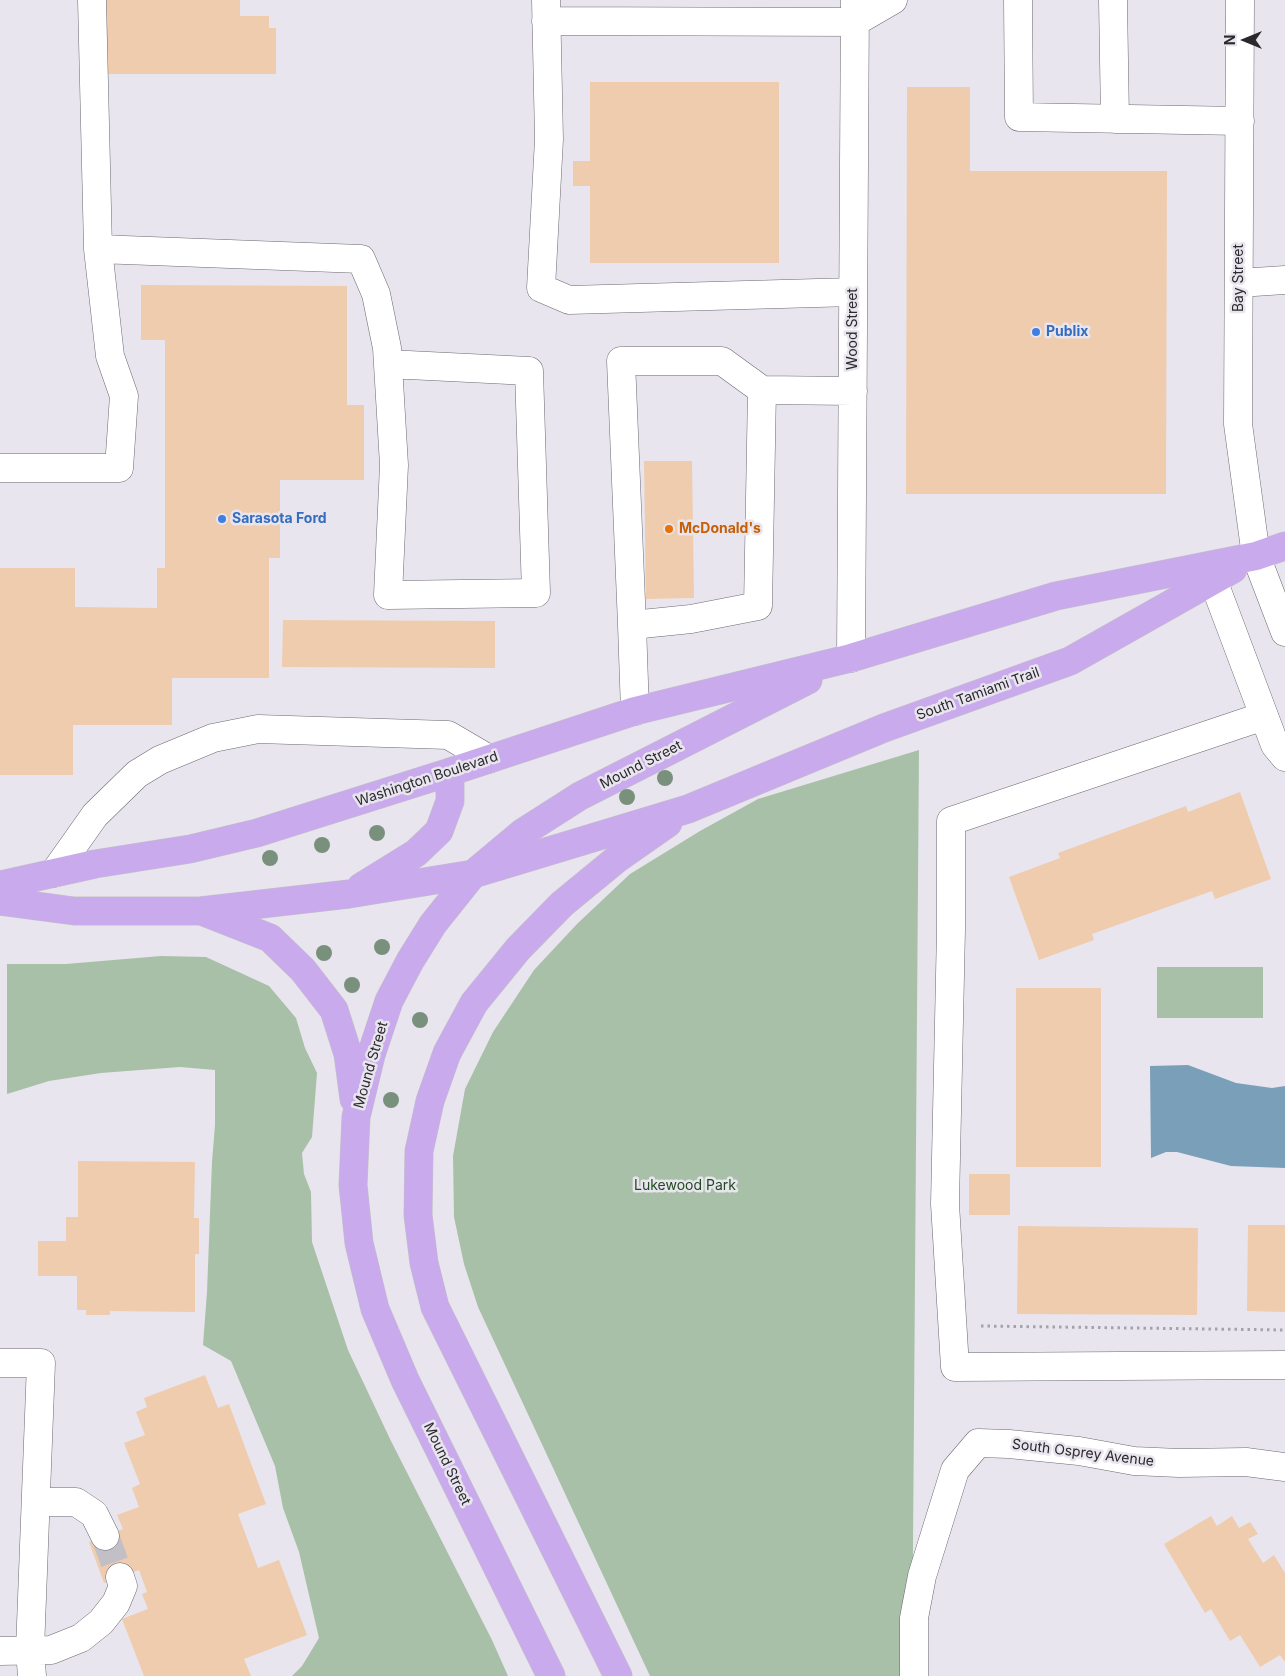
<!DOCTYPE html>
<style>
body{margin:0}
#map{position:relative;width:1285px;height:1676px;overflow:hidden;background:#e8e5ee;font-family:Inter,sans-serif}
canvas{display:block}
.north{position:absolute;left:1220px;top:15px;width:50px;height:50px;-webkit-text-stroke:4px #e8e5ee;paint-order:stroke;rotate:270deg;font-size:14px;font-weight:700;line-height:20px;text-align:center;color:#2b292d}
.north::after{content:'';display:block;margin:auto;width:18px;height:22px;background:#2b292d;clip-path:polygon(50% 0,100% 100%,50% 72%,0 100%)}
</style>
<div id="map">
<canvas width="1285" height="1676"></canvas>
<div class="north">N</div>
</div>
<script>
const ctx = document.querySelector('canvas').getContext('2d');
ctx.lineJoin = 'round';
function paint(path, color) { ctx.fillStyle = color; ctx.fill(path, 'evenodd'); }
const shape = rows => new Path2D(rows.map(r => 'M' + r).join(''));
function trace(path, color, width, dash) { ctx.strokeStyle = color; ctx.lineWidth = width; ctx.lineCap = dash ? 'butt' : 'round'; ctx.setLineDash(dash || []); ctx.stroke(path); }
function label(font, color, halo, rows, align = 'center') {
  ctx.font = font + ' Inter,sans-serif'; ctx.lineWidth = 5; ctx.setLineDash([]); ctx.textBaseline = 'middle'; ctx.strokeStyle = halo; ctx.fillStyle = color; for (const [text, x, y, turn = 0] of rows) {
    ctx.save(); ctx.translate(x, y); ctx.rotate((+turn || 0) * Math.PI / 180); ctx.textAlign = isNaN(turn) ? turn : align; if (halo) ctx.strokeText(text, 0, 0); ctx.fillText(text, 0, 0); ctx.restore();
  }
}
const green = shape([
 [919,750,912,1676,650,1676,478,1307,464,1264,454,1217,453,1156,465,1089,493,1032,534,970,577,924,630,874,700,831,758,799],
 [161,956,206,957,269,986,296,1018,305,1048,317,1073,312,1137,302,1153,304,1174,311,1192,312,1242,348,1350,391,1441,492,1640,508,1676,292,1676,302,1666,319,1638,299,1552,283,1508,275,1466,231,1361,203,1345,207,1292,212,1162,215,1125,215,1070,180,1067,101,1073,49,1081,7,1094,7,964,66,964],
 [1157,967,1263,967,1263,1018,1157,1018]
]);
const water = shape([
 [1188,1065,1236,1083,1272,1088,1285,1086,1285,1168,1231,1166,1177,1152,1166,1152,1151,1158,1150,1066]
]);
const building = shape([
 [106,0,240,0,240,16,269,16,269,28,276,28,276,74,106,74],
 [590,82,779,82,779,263,590,263,590,186,573,186,573,161,590,161],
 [907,87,970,87,970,171,1167,171,1166,494,906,494],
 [141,285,347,286,347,405,364,405,364,480,280,480,280,558,269,558,269,678,172,678,172,725,73,725,73,775,0,775,0,568,75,568,75,607,157,608,157,568,165,568,165,340,141,340],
 [644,461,692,461,694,598,646,599],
 [283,620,495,621,495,668,282,667],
 [1240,792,1271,879,1215,899,1212,891,1092,934,1094,940,1039,960,1009,877,1060,858,1058,853,1186,806,1188,812],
 [1016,988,1101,988,1101,1167,1016,1167],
 [78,1161,195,1162,194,1218,199,1218,199,1254,195,1254,195,1312,110,1311,110,1315,86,1315,86,1310,77,1310,77,1276,38,1276,38,1241,66,1241,66,1217,78,1217],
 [969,1174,1010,1174,1010,1215,969,1215],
 [1248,1225,1285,1225,1285,1312,1247,1311],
 [1018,1226,1198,1228,1197,1315,1017,1314],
 [205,1375,218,1408,229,1404,266,1504,238,1514,258,1568,279,1560,307,1635,244,1659,251,1676,144,1676,122,1619,148,1609,142,1594,147,1592,139,1570,104,1583,89,1542,123,1529,117,1515,139,1507,132,1488,140,1484,124,1443,145,1435,136,1412,147,1407,144,1398],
 [1211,1516,1217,1526,1232,1516,1239,1528,1250,1522,1258,1534,1248,1539,1263,1563,1274,1555,1285,1573,1285,1662,1280,1655,1260,1667,1240,1635,1230,1641,1211,1609,1205,1613,1164,1544]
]);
const minorTunnel = shape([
 [105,1536,120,1577]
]);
const path = shape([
 [981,1326,1285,1330]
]);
const minor = shape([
 [92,0,98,249,361,259,376,294,387,348,394,465,388,595,536,593,529,371,388,364],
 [546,0,549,139,541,288,569,300,853,292],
 [1018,0,1019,117,1240,121],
 [1113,0,1115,119],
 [1240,0,1238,424,1256,556,1285,632],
 [546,21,855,22,893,0],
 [1239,283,1285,280],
 [762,390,853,391],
 [0,468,119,468,124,396,110,356,98,249],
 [1213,580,1275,745,1285,757],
 [632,625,691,619,758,606,762,390,722,361,621,361,632,625,635,711],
 [851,658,855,0],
 [1264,716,951,821,951,929,945,1204,955,1367,1285,1365],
 [54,873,95,815,137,774,160,760,213,738,258,729,448,735,489,759],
 [0,1363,41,1363,30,1650,32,1676],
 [36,1502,76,1502,94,1514,105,1536],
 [0,1651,51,1650,81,1638,101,1622,116,1603,123,1586,120,1577],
 [914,1676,914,1618,922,1576,955,1470,978,1443,1009,1444,1079,1451,1134,1461,1179,1463,1246,1462,1285,1467]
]);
const major = shape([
 [0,885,95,864,190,849,257,833,450,772,635,711,851,658,1056,596,1256,556,1285,546],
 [361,887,416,853,439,831,450,801,450,772],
 [0,901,74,911,200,911,349,894,473,874,688,809,884,728,1070,661,1233,569],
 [204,912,270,938,303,970,334,1010,348,1054,354,1099],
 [551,1676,405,1380,375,1309,359,1243,353,1185,356,1117,371,1055,389,1001,410,961,433,924,473,874,522,833,580,796,808,680],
 [618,1676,435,1307,424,1263,418,1215,419,1151,430,1101,447,1053,474,1003,518,949,562,904,618,858,668,823]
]);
const trees = [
 [665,778],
 [627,797],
 [377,833],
 [322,845],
 [270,858],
 [382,947],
 [324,953],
 [352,985],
 [420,1020],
 [391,1100]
];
const markers = [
 [1036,332,5,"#3f7fe0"],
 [222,519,5,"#3f7fe0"],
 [669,529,5,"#e8710a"]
];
const streetNames = [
 ["Bay Street",1239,278,-90],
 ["Wood Street",853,329,-90],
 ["South Tamiami Trail",978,694,-20],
 ["Mound Street",641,765,-27],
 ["Washington Boulevard",427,779,-18],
 ["Mound Street",371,1065,-74],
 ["South Osprey Avenue",1083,1453,7],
 ["Mound Street",447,1464,64]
];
const shopNames = [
 ["Publix",1046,332],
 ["Sarasota Ford",232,519]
];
const foodNames = [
 ["McDonald's",679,529]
];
const parkNames = [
 ["Lukewood Park",685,1186]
];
paint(green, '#a9c0a8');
paint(water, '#7a9fb9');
paint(building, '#efccae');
trace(minorTunnel, '#c2bfc7', 28, [28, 14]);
trace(minor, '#6c6971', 29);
trace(major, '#c4c3c4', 29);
trace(path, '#a5a2a9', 3, [2.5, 4]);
trace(minor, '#fff', 28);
trace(major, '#c9abed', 28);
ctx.fillStyle = '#79907c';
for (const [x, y] of trees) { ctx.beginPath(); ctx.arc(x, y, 8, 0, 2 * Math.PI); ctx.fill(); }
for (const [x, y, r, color] of markers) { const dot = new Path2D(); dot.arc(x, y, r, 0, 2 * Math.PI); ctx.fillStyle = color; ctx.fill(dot); trace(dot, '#e8e5ee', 2); }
label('14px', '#2b292d', '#e8e5ee', streetNames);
label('bold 14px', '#366cbe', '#e8e5ee', shopNames, 'left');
label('bold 14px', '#c56008', '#e8e5ee', foodNames, 'left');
label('14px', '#1f4a1e', '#e8e5ee', parkNames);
</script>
